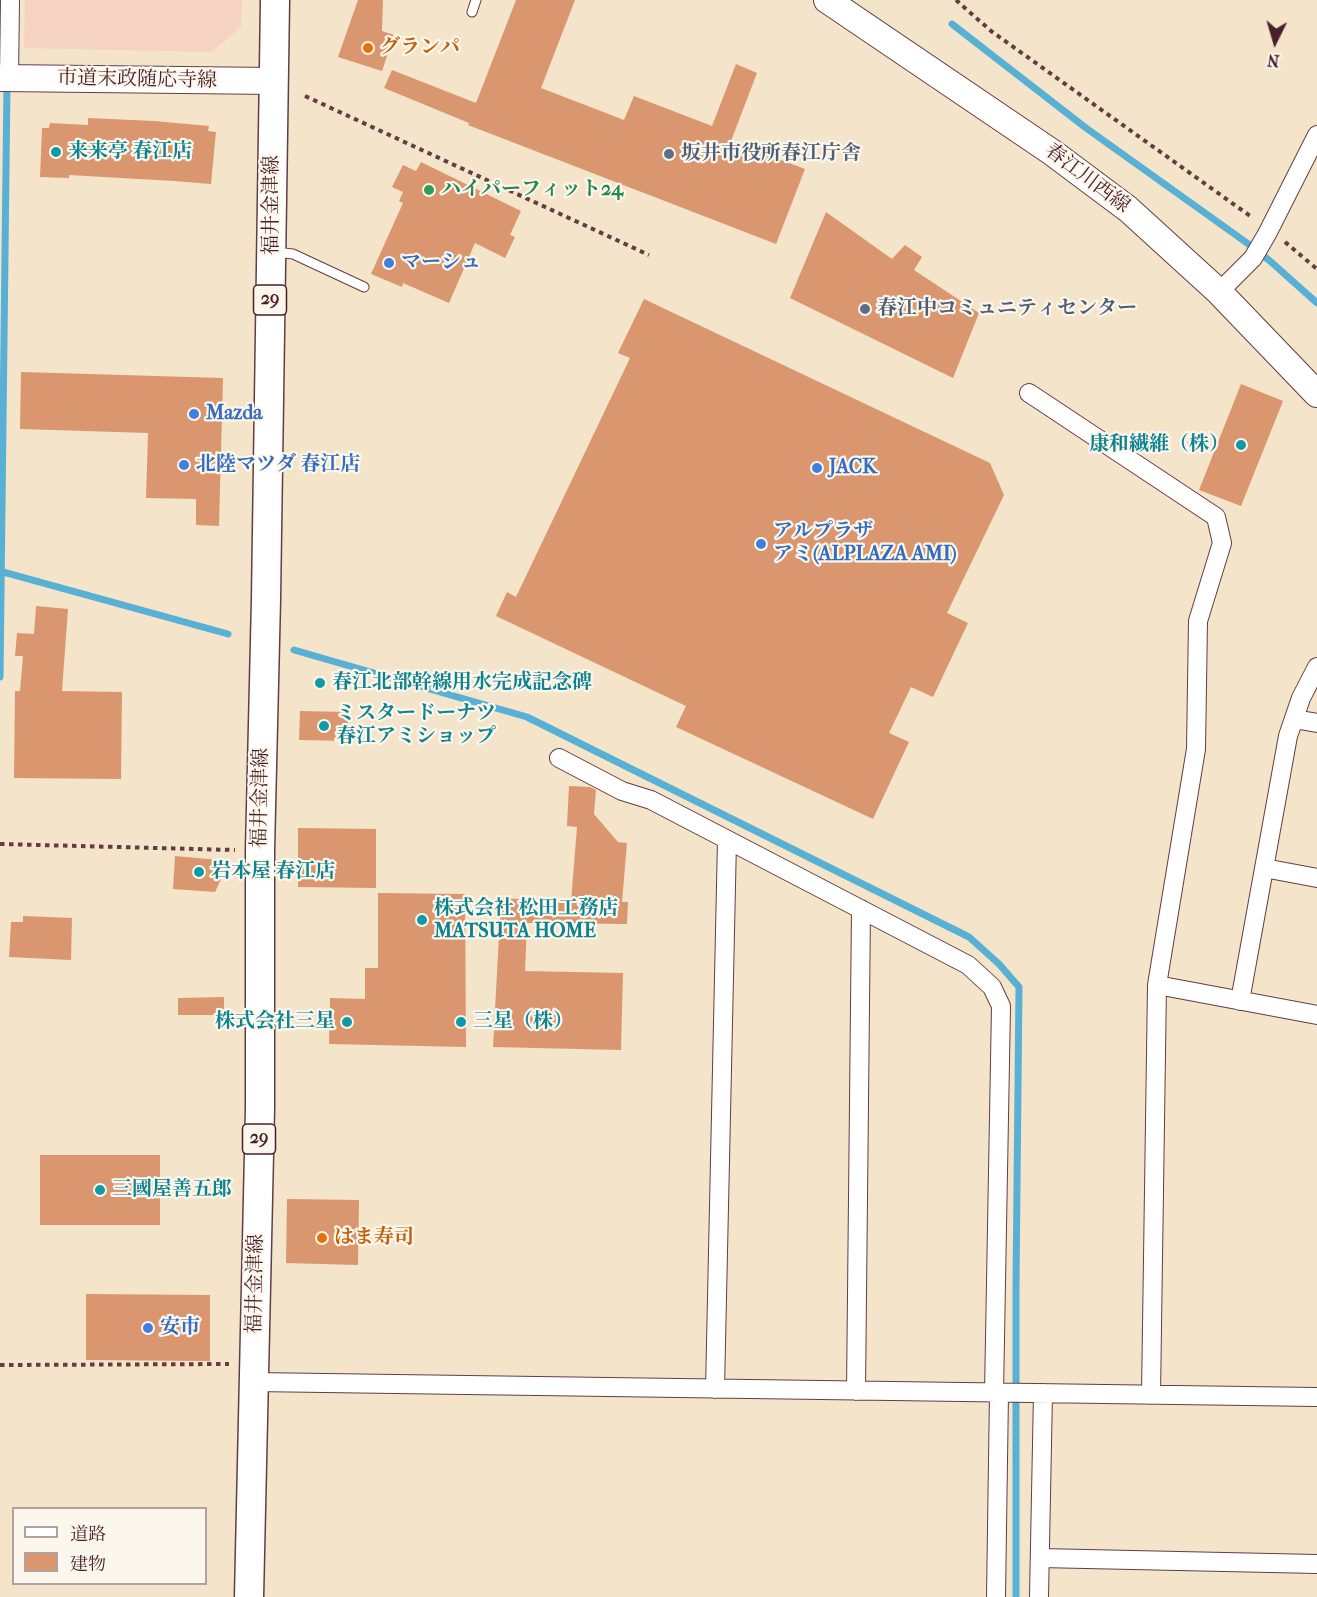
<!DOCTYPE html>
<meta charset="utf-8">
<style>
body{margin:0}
#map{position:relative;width:1317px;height:1597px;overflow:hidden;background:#f4e4ca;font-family:"IM FELL French Canon","Noto Serif JP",serif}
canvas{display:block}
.legend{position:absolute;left:12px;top:1507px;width:195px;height:78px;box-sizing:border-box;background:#fbf7ec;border:2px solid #b4a19f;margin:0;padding:8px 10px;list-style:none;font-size:18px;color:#4a1f2b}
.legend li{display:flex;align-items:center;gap:12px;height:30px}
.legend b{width:30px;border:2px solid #b4a19f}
.north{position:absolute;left:1245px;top:12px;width:60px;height:60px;-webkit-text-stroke:4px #fbf7ec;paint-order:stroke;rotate:185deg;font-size:16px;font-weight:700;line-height:24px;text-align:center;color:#4a1f2b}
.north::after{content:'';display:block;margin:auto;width:21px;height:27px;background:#4a1f2b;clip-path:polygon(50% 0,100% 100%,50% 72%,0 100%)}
</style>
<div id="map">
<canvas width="1317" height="1597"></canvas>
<ul class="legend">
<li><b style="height:8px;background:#fff"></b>道路</li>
<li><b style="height:16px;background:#da966f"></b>建物</li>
</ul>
<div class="north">N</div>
</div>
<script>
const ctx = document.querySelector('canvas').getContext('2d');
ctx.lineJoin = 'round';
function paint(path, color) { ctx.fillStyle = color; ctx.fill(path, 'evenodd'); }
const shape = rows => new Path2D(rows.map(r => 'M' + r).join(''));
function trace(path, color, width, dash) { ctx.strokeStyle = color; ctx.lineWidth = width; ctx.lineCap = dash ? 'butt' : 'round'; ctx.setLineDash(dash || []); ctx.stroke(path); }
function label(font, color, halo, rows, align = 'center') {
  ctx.font = font + ' "IM FELL French Canon","Noto Serif JP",serif'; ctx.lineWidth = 4.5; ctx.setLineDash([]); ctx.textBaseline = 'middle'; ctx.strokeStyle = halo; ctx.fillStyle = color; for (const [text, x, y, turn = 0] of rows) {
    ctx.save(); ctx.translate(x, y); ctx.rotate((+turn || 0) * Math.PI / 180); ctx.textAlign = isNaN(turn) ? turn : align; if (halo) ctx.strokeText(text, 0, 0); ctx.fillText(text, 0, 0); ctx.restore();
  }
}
const built = shape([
 [25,0,242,0,241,27,212,52,24,48]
]);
const stream = shape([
 [952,24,1086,128,1247,243,1270,261,1317,303],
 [0,571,228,634],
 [294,650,527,717,969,937,999,964,1019,987,1016,1287,1016,1597],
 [0,677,7,84]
]);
const building = shape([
 [358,0,383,0,382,31,394,35,382,71,338,57],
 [516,0,575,0,541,88,624,120,634,96,712,126,736,64,757,73,731,141,805,169,776,244,468,125,469,123,384,88,392,70,476,103],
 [88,118,154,121,209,126,208,131,216,132,211,184,174,181,69,175,69,178,40,177,42,128,49,128,50,123,88,125],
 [421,162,521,211,510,235,515,237,505,258,475,243,449,303,403,283,402,287,371,274,403,203,399,201,403,192,392,187,403,165,416,171],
 [826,212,892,259,905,245,922,257,914,270,979,313,953,378,790,298],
 [644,299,990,463,1004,495,947,613,968,623,933,697,911,687,889,733,909,742,873,819,676,727,686,706,496,616,507,592,516,597,630,358,618,353],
 [21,372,223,378,219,526,196,525,196,499,146,498,148,433,20,429],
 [1241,384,1283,401,1241,506,1199,490],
 [36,606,68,609,62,691,122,692,121,779,14,778,15,691,20,691,23,656,15,656,17,633,34,634],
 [300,711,348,712,348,741,299,740],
 [569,786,590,787,596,790,594,814,618,842,627,843,622,902,628,902,627,924,527,923,525,971,623,973,621,1050,493,1047,501,898,519,899,519,901,571,902,577,827,567,826],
 [298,828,376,829,376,888,298,887],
 [175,856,219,860,218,869,226,869,215,892,173,889],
 [378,893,465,894,466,1047,329,1044,330,998,365,999,365,968,378,968],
 [23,916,72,918,71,960,9,957,11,922,23,922],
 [224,997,224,1015,178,1015,178,998],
 [40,1155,160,1155,160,1225,40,1225],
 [287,1199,359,1200,358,1265,286,1263],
 [86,1294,210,1295,210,1361,86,1360]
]);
const path = shape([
 [956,0,991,31,1253,218],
 [305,96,649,255],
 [1285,242,1317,269],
 [0,844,235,850],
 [0,1365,229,1364]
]);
const lane = shape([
 [472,12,476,0],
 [275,252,293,254,364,287]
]);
const street = shape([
 [9,78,10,0],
 [1219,292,1253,258,1267,234,1317,135],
 [1029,393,1216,517,1222,543,1198,621,1196,749,1157,985,1151,1395],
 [1294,719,1317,723],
 [559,758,622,791,651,800,968,965,992,987,1001,1006,994,1393],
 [1264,868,1317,878],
 [1157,985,1317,1015],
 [1240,1001,1288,736,1301,698,1317,667],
 [254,1382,1317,1397],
 [715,1389,727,840],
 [856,1391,861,909],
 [1040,1558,1317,1564],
 [996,1597,999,1393],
 [1039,1597,1043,1393]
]);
const secondary = shape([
 [827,0,1053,153,1128,209,1219,292,1317,394],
 [0,78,274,81]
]);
const primary = shape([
 [249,1597,260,1108,260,850,266,599,275,0]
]);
const markers = [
 [368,48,6,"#e8710a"],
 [56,152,6,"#0f9aa8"],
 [669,154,6,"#5c6f8a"],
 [429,190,6,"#2e9e5b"],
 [389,263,6,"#3f7fe0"],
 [865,309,6,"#5c6f8a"],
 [194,414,6,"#3f7fe0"],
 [1241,445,6,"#0f9aa8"],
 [184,465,6,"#3f7fe0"],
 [817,468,6,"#3f7fe0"],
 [761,544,6,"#3f7fe0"],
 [320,683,6,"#0f9aa8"],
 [324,726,6,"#0f9aa8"],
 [199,872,6,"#0f9aa8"],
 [422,920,6,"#0f9aa8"],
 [347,1022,6,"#0f9aa8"],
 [461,1022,6,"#0f9aa8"],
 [100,1190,6,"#0f9aa8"],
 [322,1238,6,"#e8710a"],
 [148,1328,6,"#3f7fe0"]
];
const shields = [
 [270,300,33],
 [259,1139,33]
];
const shieldNames = [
 ["29",270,300],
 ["29",259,1139]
];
const foodNames = [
 ["グランパ",380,48],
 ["はま寿司",334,1238]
];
const streetNames = [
 ["市道末政随応寺線",137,80,1],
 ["春江川西線",1087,179,37],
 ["福井金津線",272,205,-90],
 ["福井金津線",261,798,-89],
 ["福井金津線",256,1284,-89]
];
const cultureNames = [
 ["来来亭 春江店",68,152],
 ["康和繊維（株）",1229,445,"right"],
 ["春江北部幹線用水完成記念碑",332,683],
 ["ミスタードーナツ",336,714],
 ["春江アミショップ",336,737],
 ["岩本屋 春江店",211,872],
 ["株式会社 松田工務店",434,909],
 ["MATSUTA HOME",434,932],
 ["株式会社三星",335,1022,"right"],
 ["三星（株）",473,1022],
 ["三國屋善五郎",112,1190]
];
const serviceNames = [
 ["坂井市役所春江庁舎",681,154],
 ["春江中コミュニティセンター",877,309]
];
const leisureNames = [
 ["ハイパーフィット24",441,190]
];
const shopNames = [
 ["マーシュ",401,263],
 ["Mazda",206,414],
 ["北陸マツダ 春江店",196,465],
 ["JACK",829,468],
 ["アルプラザ",773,532],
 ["アミ(ALPLAZA AMI)",773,555],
 ["安市",160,1328]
];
paint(built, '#f6d2c3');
trace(stream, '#58b0d5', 7);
paint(building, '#da966f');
trace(lane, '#643d43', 11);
trace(street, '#643d43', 20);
trace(secondary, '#643d43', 28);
trace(primary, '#643d43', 31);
trace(path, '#643d43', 4, [4.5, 4.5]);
trace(lane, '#fff', 9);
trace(street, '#fff', 18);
trace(secondary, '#fff', 26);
trace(primary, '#fff', 28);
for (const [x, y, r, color] of markers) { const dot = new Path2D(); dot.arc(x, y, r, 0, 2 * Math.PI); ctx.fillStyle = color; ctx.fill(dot); trace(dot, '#fbf7ec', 2); }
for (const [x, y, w] of shields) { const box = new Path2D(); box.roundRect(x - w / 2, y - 15, w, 30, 4.5); ctx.fillStyle = '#fbf7ec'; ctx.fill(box); trace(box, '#4a1f2b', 1.5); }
label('bold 18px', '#4a1f2b', null, shieldNames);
label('bold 20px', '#c56008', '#fbf7ec', foodNames, 'left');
label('20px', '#4a1f2b', '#fbf7ec', streetNames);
label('bold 20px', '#0d838f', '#fbf7ec', cultureNames, 'left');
label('bold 20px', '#4e5e75', '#fbf7ec', serviceNames, 'left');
label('bold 20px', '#27864d', '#fbf7ec', leisureNames, 'left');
label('bold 20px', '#366cbe', '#fbf7ec', shopNames, 'left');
</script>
